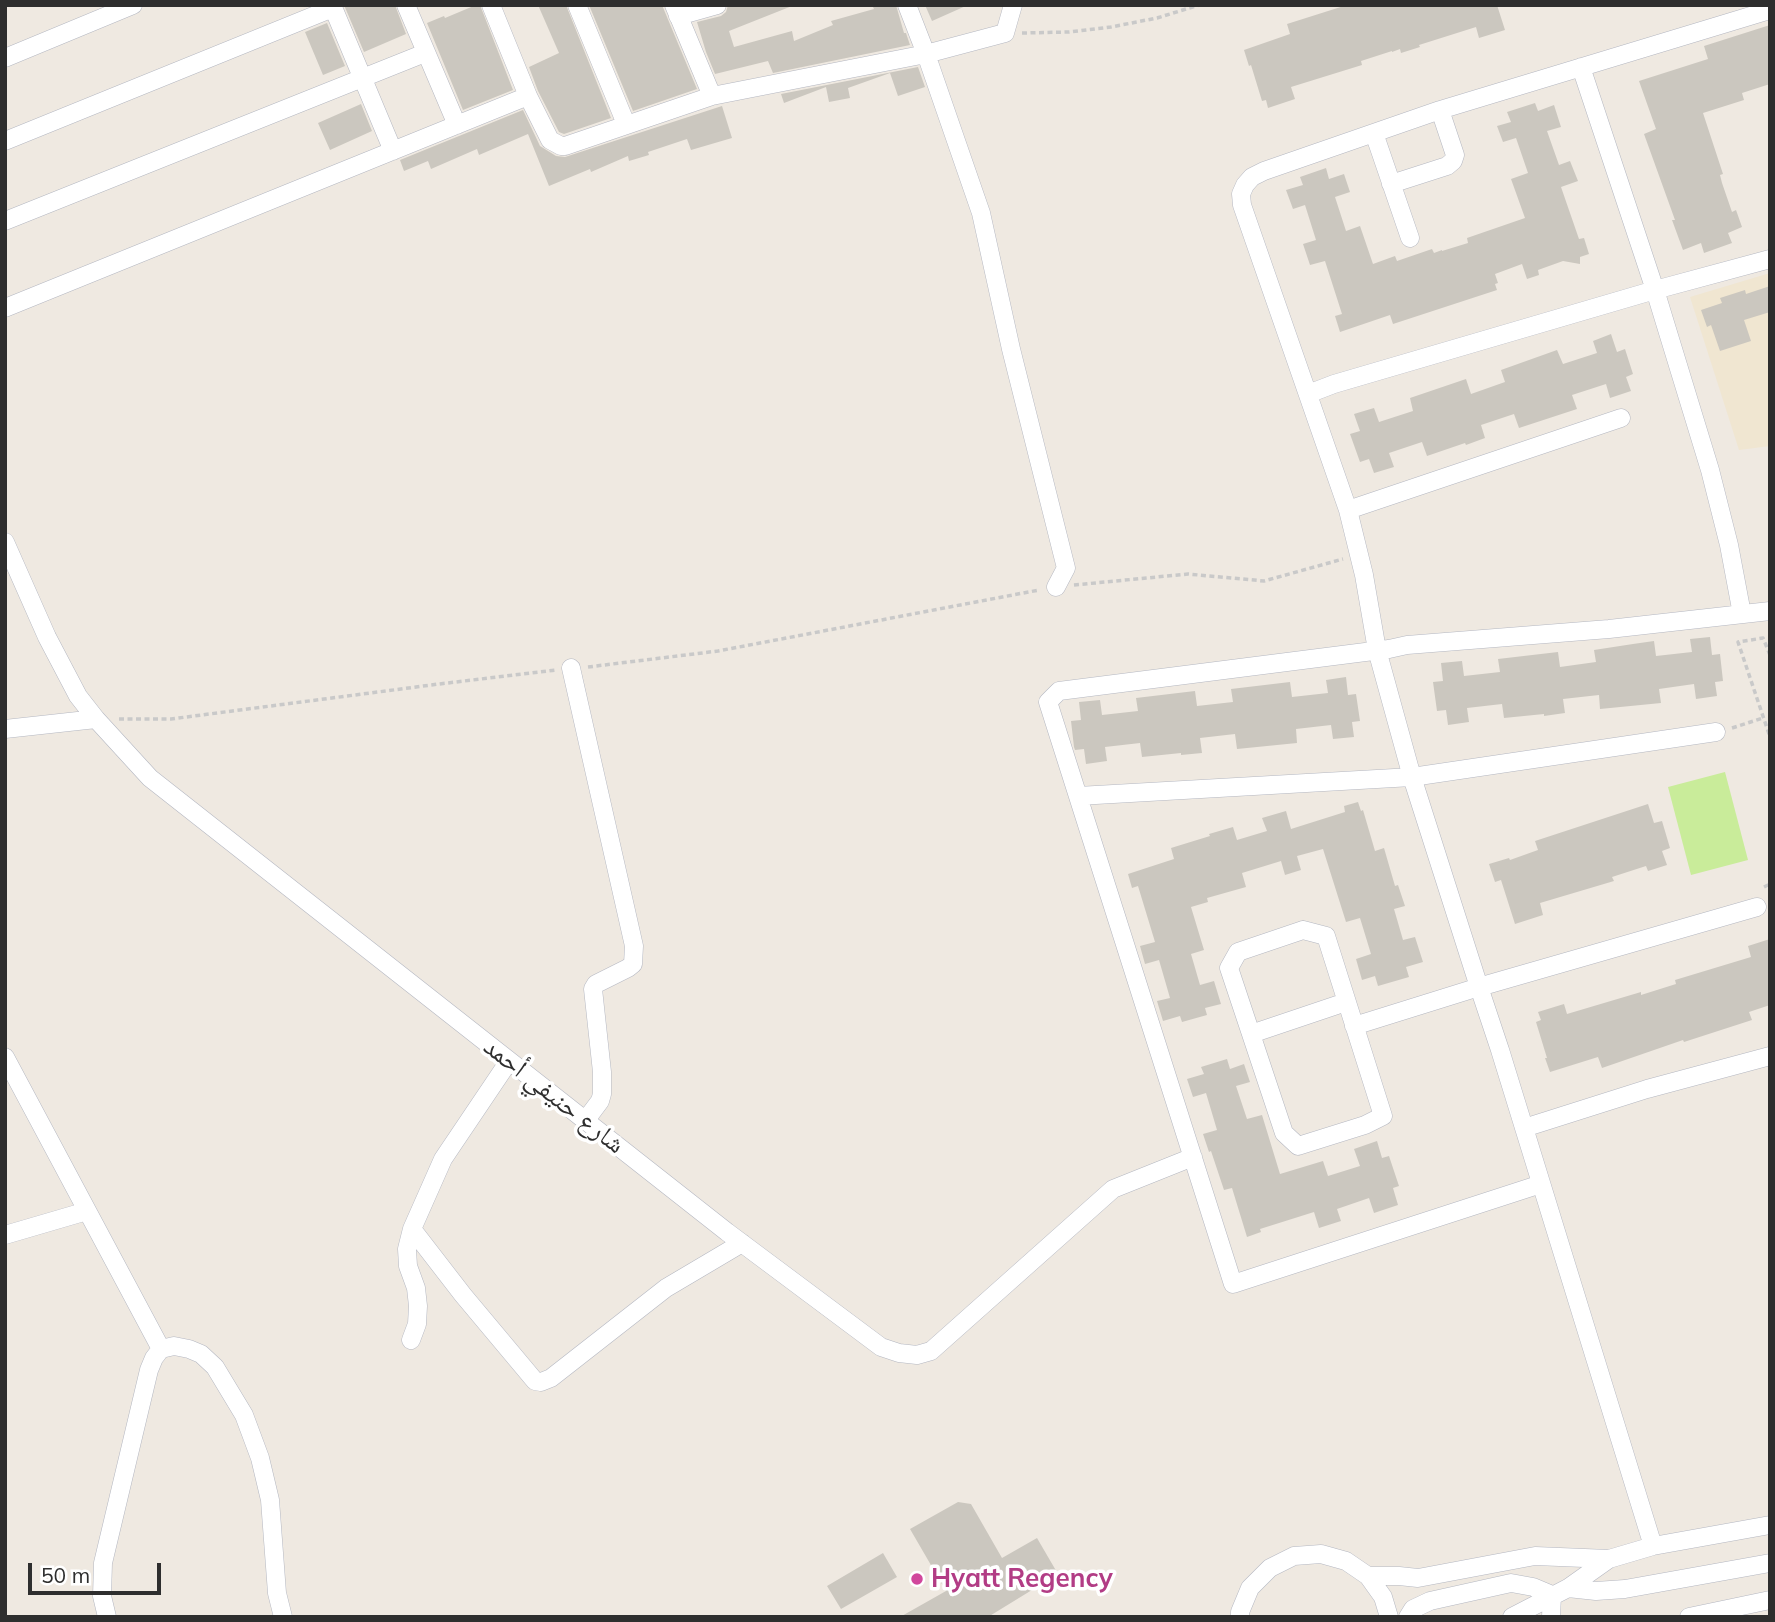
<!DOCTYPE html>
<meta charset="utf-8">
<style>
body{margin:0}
#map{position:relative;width:1775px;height:1622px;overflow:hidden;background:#efe9e1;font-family:Mulish,sans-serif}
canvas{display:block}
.frame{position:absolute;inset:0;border:7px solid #2e2e2e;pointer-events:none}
.scale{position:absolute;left:28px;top:1563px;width:133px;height:32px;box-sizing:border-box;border:4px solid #2e2e2e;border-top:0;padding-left:9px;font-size:21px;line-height:24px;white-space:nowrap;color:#2e2e2e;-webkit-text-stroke:5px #fff;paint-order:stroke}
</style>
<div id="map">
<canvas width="1775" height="1622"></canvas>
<div class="frame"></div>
<div class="scale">50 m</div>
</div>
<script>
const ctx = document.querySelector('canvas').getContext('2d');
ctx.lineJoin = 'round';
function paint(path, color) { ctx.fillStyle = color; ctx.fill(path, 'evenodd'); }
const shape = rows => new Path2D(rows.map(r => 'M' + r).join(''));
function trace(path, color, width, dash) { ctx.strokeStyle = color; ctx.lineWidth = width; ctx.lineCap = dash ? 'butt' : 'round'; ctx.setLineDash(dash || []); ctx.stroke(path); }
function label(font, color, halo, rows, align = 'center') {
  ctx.font = font + ' Mulish,"Noto Naskh Arabic",sans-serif'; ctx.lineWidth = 7; ctx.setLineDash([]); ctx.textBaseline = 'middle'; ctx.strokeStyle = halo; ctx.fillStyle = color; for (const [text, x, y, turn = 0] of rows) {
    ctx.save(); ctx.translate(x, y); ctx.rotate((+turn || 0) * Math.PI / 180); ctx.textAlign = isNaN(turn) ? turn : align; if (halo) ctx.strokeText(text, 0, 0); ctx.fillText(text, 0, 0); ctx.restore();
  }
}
const education = shape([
 [1770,273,1770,446,1739,450,1690,297]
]);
const pitch = shape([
 [1725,772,1748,860,1691,875,1668,787]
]);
const building = shape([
 [344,5,395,5,406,34,364,52],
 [476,5,480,5,513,90,463,110,427,23,444,16,445,18],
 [538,5,566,5,611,118,564,134,559,132,538,91,529,67,559,53],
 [589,5,662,5,697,89,633,111],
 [728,5,792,6,729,31,734,47,792,31,794,41,833,25,831,21,874,9,872,5,896,5,904,33,906,33,910,45,773,73,768,61,715,74,706,52,697,22,721,16,726,12],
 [925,5,968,5,932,21],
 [1347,5,1497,5,1505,30,1479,38,1476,27,1419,45,1420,47,1401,53,1400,49,1392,52,1392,51,1361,61,1362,65,1291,87,1295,99,1268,108,1266,100,1262,101,1251,65,1249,66,1244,50,1290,34,1287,24],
 [327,23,345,66,323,75,305,32],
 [1770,25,1770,84,1742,93,1744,100,1703,113,1723,174,1720,175,1722,183,1732,212,1736,210,1742,227,1728,233,1732,243,1704,253,1701,243,1683,250,1672,220,1675,220,1644,134,1656,129,1639,81,1708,59,1704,46],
 [918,67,925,87,898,96,890,73,848,88,850,98,829,102,826,87,784,103,781,94],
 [1535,103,1538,111,1554,105,1561,127,1547,131,1559,165,1570,161,1578,181,1561,187,1579,239,1584,238,1589,254,1580,257,1580,264,1563,261,1538,270,1539,275,1527,279,1522,264,1495,274,1498,283,1495,284,1497,290,1393,324,1390,315,1340,332,1335,316,1342,314,1325,261,1310,265,1303,244,1316,240,1305,205,1293,209,1286,190,1303,185,1300,177,1326,168,1329,179,1344,174,1350,192,1335,197,1346,231,1360,226,1373,264,1395,256,1397,261,1432,249,1434,253,1442,250,1442,251,1468,243,1467,238,1525,218,1511,179,1528,173,1516,138,1503,142,1497,126,1511,122,1507,112],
 [361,104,372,131,330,150,318,123],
 [722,106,732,138,691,150,687,139,648,152,649,155,629,161,628,156,591,172,590,169,549,186,528,134,479,155,477,149,431,169,428,161,404,171,400,160,523,110,540,146,556,156,565,157],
 [1770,286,1770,312,1744,320,1751,341,1720,351,1711,325,1707,327,1701,310,1722,303,1720,298,1745,290,1746,294],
 [1611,334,1617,352,1625,349,1633,374,1626,377,1631,391,1610,398,1606,384,1572,395,1577,409,1519,428,1514,414,1481,425,1485,438,1466,445,1465,443,1427,456,1422,442,1389,453,1394,467,1374,473,1369,459,1360,462,1350,434,1360,431,1354,414,1374,408,1379,422,1413,411,1410,398,1466,379,1471,394,1505,382,1501,370,1557,350,1563,364,1597,353,1593,341],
 [1710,637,1712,655,1720,654,1723,681,1715,682,1717,696,1696,699,1694,684,1659,689,1661,703,1600,709,1599,695,1563,699,1565,713,1544,716,1544,714,1504,718,1502,704,1467,708,1469,722,1448,725,1446,710,1437,711,1433,682,1443,681,1441,663,1462,661,1464,676,1500,672,1498,659,1558,652,1560,667,1596,662,1594,650,1633,644,1654,641,1656,656,1692,652,1690,639],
 [1346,677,1348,695,1356,694,1360,721,1352,722,1354,737,1333,739,1331,725,1296,729,1297,743,1237,749,1235,734,1200,738,1202,753,1181,755,1181,753,1142,757,1140,743,1105,747,1107,761,1086,764,1084,749,1075,750,1074,747,1071,721,1081,720,1079,702,1100,700,1102,715,1138,711,1136,698,1195,691,1197,706,1233,702,1231,689,1290,682,1292,697,1328,693,1326,680],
 [1358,802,1361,811,1363,810,1375,851,1384,848,1395,886,1398,885,1405,906,1394,909,1403,940,1415,937,1423,962,1406,967,1409,977,1378,986,1375,976,1362,980,1356,959,1371,954,1360,918,1346,922,1323,849,1297,856,1301,870,1285,875,1281,861,1242,873,1246,887,1207,898,1208,902,1191,907,1204,950,1191,954,1200,985,1214,981,1221,1004,1205,1008,1207,1015,1182,1022,1180,1016,1163,1021,1157,1001,1170,998,1159,960,1145,964,1140,946,1155,942,1138,886,1132,888,1128,874,1174,859,1171,848,1210,836,1209,834,1233,827,1237,840,1267,831,1262,818,1286,811,1291,829,1345,812,1344,806],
 [1648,804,1654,823,1662,821,1670,848,1662,851,1667,865,1648,871,1646,866,1612,877,1614,881,1540,903,1543,915,1515,924,1501,880,1495,882,1489,864,1509,858,1510,860,1538,850,1535,841],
 [1770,939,1770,1005,1749,1012,1752,1020,1684,1042,1683,1040,1602,1068,1598,1057,1550,1072,1545,1058,1547,1058,1536,1022,1541,1020,1538,1012,1564,1004,1567,1014,1641,992,1641,995,1676,984,1675,980,1751,957,1748,946],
 [1227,1059,1230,1069,1244,1064,1250,1082,1236,1086,1247,1119,1262,1115,1280,1174,1323,1161,1328,1176,1360,1166,1354,1149,1377,1141,1382,1158,1389,1156,1399,1186,1393,1188,1398,1205,1374,1213,1369,1198,1337,1209,1341,1221,1319,1228,1314,1212,1260,1229,1261,1232,1247,1237,1232,1188,1224,1190,1211,1151,1209,1152,1203,1134,1217,1130,1206,1093,1193,1097,1187,1079,1204,1074,1201,1067],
 [958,1502,971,1504,1002,1558,1037,1538,1058,1574,988,1617,900,1617,946,1591,910,1529],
 [883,1553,897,1577,841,1609,827,1586]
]);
const path = shape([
 [1022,33,1069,32,1111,27,1157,18,1199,5],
 [1074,585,1188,574,1264,581,1343,559],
 [1770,655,1763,638,1738,642,1770,737],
 [588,667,718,651,1039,590],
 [119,719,171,719,439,684,556,670],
 [1732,728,1763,718],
 [1764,887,1770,884]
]);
const minor = shape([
 [332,5,393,151],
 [406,5,457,125],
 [491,5,528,96,550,140,561,146,565,146,712,96,926,54,1005,33,1013,5],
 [577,5,626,124],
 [674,5,712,96],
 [907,5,926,54,981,213,1011,349,1066,568,1056,587],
 [678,16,717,5],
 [5,58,133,5],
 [1581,67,1655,290,1710,470,1729,545,1742,614],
 [1374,133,1410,238],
 [5,141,333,8],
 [1391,184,1447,166,1453,161,1455,155,1440,110],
 [5,221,425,53],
 [5,308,528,96],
 [1308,394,1334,384,1655,290,1770,259],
 [1348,510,1621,418],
 [5,542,47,637,78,696,96,719,150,778,727,1232,881,1347,899,1353,917,1355,931,1351,1113,1189,1193,1157],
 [571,668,634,946,633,964,628,968,596,984,593,989,602,1072,602,1094,600,1101,585,1121],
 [5,729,96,719],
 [1078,796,1412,777,1716,732],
 [1303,930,1326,936,1383,1116,1365,1125,1298,1146,1284,1133,1229,968,1238,952,1303,930],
 [1354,1026,1479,987,1757,907],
 [1251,1034,1346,1002],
 [5,1057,161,1349],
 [1524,1128,1647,1089,1770,1056],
 [1541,1184,1233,1284,1048,702,1059,691,1389,649,1407,645,1609,629,1770,611],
 [412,1229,463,1295,535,1381,541,1382,551,1378,666,1288,742,1243],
 [5,1235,87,1211],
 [411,1340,417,1324,418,1306,416,1288,408,1266,407,1249,412,1229,443,1159,509,1061],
 [1653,1546,1500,1050,1479,987,1412,777,1377,650,1364,575,1348,510,1242,205,1241,194,1245,185,1252,177,1264,171,1440,110,1770,10],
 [1368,1576,1399,1576,1418,1578,1535,1556,1609,1559],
 [1568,1588,1596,1591,1625,1589,1770,1563],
 [107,1617,102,1596,103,1563,149,1370,154,1358,161,1349,174,1346,189,1349,201,1354,215,1367,244,1415,260,1458,270,1500,277,1593,283,1617],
 [1240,1617,1240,1612,1250,1588,1270,1568,1294,1556,1321,1554,1346,1561,1368,1576,1383,1597,1389,1617],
 [1408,1617,1413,1609,1430,1601,1511,1583,1533,1587,1552,1595,1551,1617],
 [1512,1617,1568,1588,1609,1559,1653,1546,1770,1525],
 [1689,1617,1770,1600]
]);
const markers = [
 [917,1579,7,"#d1479c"]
];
const streetNames = [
 ["شارع حنيفي أحمد",554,1096,38]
];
const hotelNames = [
 ["Hyatt Regency",931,1579]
];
paint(education, '#f0e6d1');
paint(pitch, '#c9ec9a');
paint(building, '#cbc7bf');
trace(minor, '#b4b7c1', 19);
trace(path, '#c9c9c9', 3.5, [5, 3.5]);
trace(minor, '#fff', 18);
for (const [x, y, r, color] of markers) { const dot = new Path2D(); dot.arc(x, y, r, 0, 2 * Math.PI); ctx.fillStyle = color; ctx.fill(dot); trace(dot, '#fff', 2.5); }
label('26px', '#2e2e2e', '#fff', streetNames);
label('bold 26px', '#b23c85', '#fff', hotelNames, 'left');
</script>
